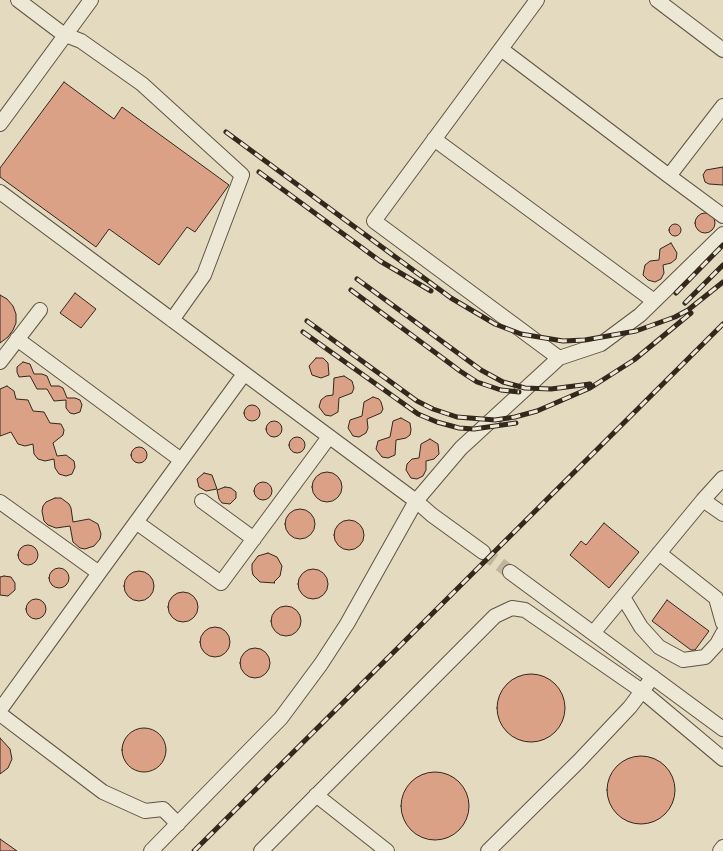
<!DOCTYPE html>
<style>
body{margin:0}
canvas{display:block;background:#e3dabf}
</style>
<canvas width="723" height="851"></canvas>
<script>
const ctx = document.querySelector('canvas').getContext('2d');
ctx.lineJoin = 'round';
function paint(path, color) { ctx.fillStyle = color; ctx.fill(path, 'evenodd'); }
const shape = rows => new Path2D(rows.map(r => 'M' + r).join(''));
function trace(path, color, width, dash) { ctx.strokeStyle = color; ctx.lineWidth = width; ctx.lineCap = dash ? 'butt' : 'round'; ctx.setLineDash(dash || []); ctx.stroke(path); }
const building = shape([
 [64,82,114,119,122,107,229,185,195,232,187,227,159,265,109,229,96,247,0,177,0,168,64,82],
 [723,167,723,185,709,184,705,182,703,175,706,170,723,167],
 '695 223a10 10 0 1 1 20 0a10 10 0 1 1-20 0Z',
 '669 230a6 6 0 1 1 12 0a6 6 0 1 1-12 0Z',
 [671,243,677,253,676,259,671,263,663,265,664,273,661,279,655,282,648,280,643,275,645,265,650,261,659,260,660,249,671,243],
 [75,293,96,309,81,328,60,313,75,293],
 [0,295,7,299,13,306,16,314,16,323,13,330,8,337,0,343,0,295],
 [316,358,323,358,328,363,329,375,321,378,312,375,309,366,316,358],
 [23,362,30,364,34,374,42,374,47,376,51,386,59,386,63,388,67,398,75,398,80,400,82,405,80,412,74,414,70,413,66,408,66,400,54,401,47,389,37,389,30,376,19,377,17,372,17,367,23,362],
 [344,376,352,381,354,388,352,393,339,398,338,412,331,416,325,415,319,407,321,400,326,396,333,395,334,378,344,376],
 [7,386,14,391,16,399,28,400,33,411,44,412,50,423,61,424,64,430,63,435,53,443,57,456,66,455,74,461,75,467,72,474,66,476,59,474,55,468,54,459,45,461,38,459,34,454,33,444,25,446,18,444,11,432,0,436,0,389,7,386],
 [373,397,379,399,381,402,383,409,381,413,367,419,368,428,366,433,359,437,353,436,348,428,350,420,362,416,364,402,373,397],
 '244 413a8 8 0 1 1 16 0a8 8 0 1 1-16 0Z',
 [401,418,410,423,411,430,410,435,406,438,396,440,395,455,388,458,382,457,376,449,378,441,390,437,393,421,401,418],
 '266 429a8 8 0 1 1 16 0a8 8 0 1 1-16 0Z',
 '289 445a8 8 0 1 1 16 0a8 8 0 1 1-16 0Z',
 [430,439,438,444,439,454,434,459,426,461,426,470,423,476,417,479,411,478,406,470,407,464,412,459,419,458,421,444,430,439],
 '131 455a8 8 0 1 1 16 0a8 8 0 1 1-16 0Z',
 '312 487a15 15 0 1 1 30 0a15 15 0 1 1-30 0Z',
 [204,473,212,475,217,489,206,491,199,487,197,479,204,473],
 '254 491a9 9 0 1 1 18 0a9 9 0 1 1-18 0Z',
 [225,487,231,488,236,492,236,498,230,504,222,503,219,499,217,490,225,487],
 [55,498,61,498,69,504,71,508,73,522,89,519,98,524,101,534,100,539,94,546,85,549,80,548,73,542,70,526,56,528,48,525,44,521,42,511,43,506,46,502,55,498],
 '285 524a15 15 0 1 1 30 0a15 15 0 1 1-30 0Z',
 '334 535a15 15 0 1 1 30 0a15 15 0 1 1-30 0Z',
 [604,523,639,552,609,588,570,555,581,541,586,545,604,523],
 '18 555a10 10 0 1 1 20 0a10 10 0 1 1-20 0Z',
 [268,553,277,557,282,566,280,576,274,582,275,583,260,582,253,575,252,570,252,564,258,556,268,553],
 '49 578a10 10 0 1 1 20 0a10 10 0 1 1-20 0Z',
 '298 584a15 15 0 1 1 30 0a15 15 0 1 1-30 0Z',
 '124 586a15 15 0 1 1 30 0a15 15 0 1 1-30 0Z',
 [4,576,11,577,15,583,15,590,8,596,0,595,0,577,4,576],
 '168 607a15 15 0 1 1 30 0a15 15 0 1 1-30 0Z',
 '26 609a10 10 0 1 1 20 0a10 10 0 1 1-20 0Z',
 [667,600,709,631,695,650,691,650,652,621,667,600],
 '271 621a15 15 0 1 1 30 0a15 15 0 1 1-30 0Z',
 '200 642a15 15 0 1 1 30 0a15 15 0 1 1-30 0Z',
 '240 663a15 15 0 1 1 30 0a15 15 0 1 1-30 0Z',
 '497 708a34 34 0 1 1 68 0a34 34 0 1 1-68 0Z',
 '122 750a22 22 0 1 1 44 0a22 22 0 1 1-44 0Z',
 [0,738,10,749,12,759,8,768,0,774,0,738],
 '607 790a34 34 0 1 1 68 0a34 34 0 1 1-68 0Z',
 '401 806a34 34 0 1 1 68 0a34 34 0 1 1-68 0Z',
 [0,839,17,851,0,851,0,839]
]);
const minorTunnel = shape([
 [483,552,510,572]
]);
const minor = shape([
 [18,0,63,34,81,41,142,84,242,175,204,275,172,320],
 [537,0,374,221,559,358,601,344,640,315,723,234],
 [657,0,723,50],
 [501,49,669,176],
 [723,106,669,176,723,216],
 [0,124,91,0],
 [434,139,654,301],
 [0,192,416,501,347,624,321,664,281,718,151,851],
 [17,339,181,460],
 [0,362,40,310],
 [703,500,723,478],
 [202,501,254,539],
 [0,502,99,573,244,374],
 [136,522,221,583,329,437],
 [483,552,432,515,416,501,461,448,559,358],
 [659,553,716,598,723,623],
 [510,572,723,729],
 [623,597,641,627,659,647,683,660,705,657,717,644,723,633],
 [594,632,703,500,723,514],
 [0,710,99,573],
 [0,714,103,792,145,811,163,809,178,824],
 [316,795,387,851],
 [261,851,495,616,512,608,525,610,642,691,653,677],
 [488,851,579,761,630,707,642,691,723,759],
 [720,851,723,847]
]);
const rail = shape([
 [226,132,451,298,495,324,521,334,563,341,585,340,636,331,675,317,688,310,723,282],
 [259,172,380,261,431,291],
 [357,279,481,370,503,382,525,388,551,389,590,384],
 [351,290,460,371,477,382,501,390,519,392],
 [676,293,723,245],
 [685,303,723,265],
 [307,321,417,401,433,409,457,417,495,420,515,417,537,411,590,388,634,360,691,313],
 [303,332,418,414,437,422,459,428,474,429,516,423],
 [194,851,723,324]
]);
paint(building, '#dba187');
trace(building, '#34271c', 1);
trace(minorTunnel, '#c0b69e', 14, [14, 7]);
trace(minor, '#605445', 16);
trace(minor, '#ede7d5', 14);
trace(rail, '#34271c', 5);
trace(rail, '#ede7d5', 3, [9]);
</script>
